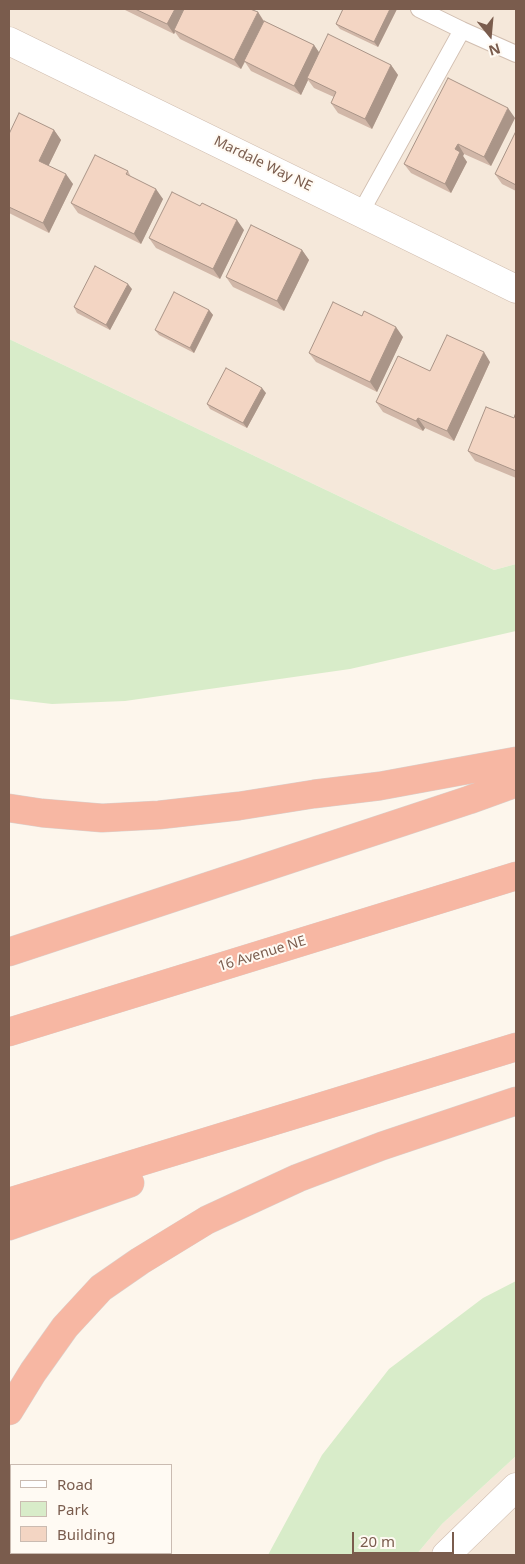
<!DOCTYPE html>
<style>
body{margin:0}
#map{position:relative;width:525px;height:1564px;overflow:hidden;background:#fdf6ec;font-family:"Noto Sans",sans-serif}
canvas{display:block}
.frame{position:absolute;inset:0;border:10px solid #7a5c4d;pointer-events:none}
.legend{position:absolute;left:10px;top:1464px;width:162px;height:90px;box-sizing:border-box;background:#fffaf3;border:1px solid #cabbb1;margin:0;padding:6px 9px;list-style:none;font-size:15px;color:#7a5c4d}
.legend li{display:flex;align-items:center;gap:10px;height:25px}
.legend b{width:25px;border:1px solid #cabbb1}
.north{position:absolute;left:465px;top:10px;width:50px;height:50px;-webkit-text-stroke:4px #fffaf3;paint-order:stroke;rotate:163deg;font-size:14px;font-weight:700;line-height:20px;text-align:center;color:#7a5c4d}
.north::after{content:'';display:block;margin:auto;width:18px;height:22px;background:#7a5c4d;clip-path:polygon(50% 0,100% 100%,50% 72%,0 100%)}
.scale{position:absolute;left:352px;top:1532px;width:102px;height:22px;box-sizing:border-box;border:2px solid #7a5c4d;border-top:0;padding-left:6px;font-size:15px;line-height:18px;white-space:nowrap;color:#7a5c4d;-webkit-text-stroke:4px #fffaf3;paint-order:stroke}
</style>
<div id="map">
<canvas width="525" height="1564"></canvas>
<div class="frame"></div>
<ul class="legend">
<li><b style="height:6px;background:#fff"></b>Road</li>
<li><b style="height:14px;background:#d8ecc9"></b>Park</li>
<li><b style="height:14px;background:#f3d5c3"></b>Building</li>
</ul>
<div class="north">N</div>
<div class="scale">20 m</div>
</div>
<script>
const ctx = document.querySelector('canvas').getContext('2d');
ctx.lineJoin = 'round';
function paint(path, color) { ctx.fillStyle = color; ctx.fill(path, 'evenodd'); }
const shape = rows => new Path2D(rows.map(r => 'M' + r).join(''));
function trace(path, color, width, dash) { ctx.strokeStyle = color; ctx.lineWidth = width; ctx.lineCap = dash ? 'butt' : 'round'; ctx.setLineDash(dash || []); ctx.stroke(path); }
function label(font, color, halo, rows, align = 'center') {
  ctx.font = font + ' "Noto Sans",sans-serif'; ctx.lineWidth = 4; ctx.setLineDash([]); ctx.textBaseline = 'middle'; ctx.strokeStyle = halo; ctx.fillStyle = color; for (const [text, x, y, turn = 0] of rows) {
    ctx.save(); ctx.translate(x, y); ctx.rotate((+turn || 0) * Math.PI / 180); ctx.textAlign = isNaN(turn) ? turn : align; if (halo) ctx.strokeText(text, 0, 0); ctx.fillText(text, 0, 0); ctx.restore();
  }
}
const residential = shape([
 [9,9,516,9,516,564,494,570,9,339],
 [516,1456,516,1555,416,1555,442,1524]
]);
const green = shape([
 [9,339,494,570,516,564,516,631,350,669,125,701,52,704,9,699],
 [516,1281,516,1456,442,1524,416,1555,268,1555,322,1455,389,1369,483,1298]
]);
const service = shape([
 [419,9,462,30,516,54],
 [361,212,462,30]
]);
const minor = shape([
 [9,41,516,289],
 [446,1555,516,1487]
]);
const motorway = shape([
 [9,808,42,813,102,818,159,815,239,806,314,794,380,786,516,761],
 [9,952,469,800,516,783],
 [9,1032,516,876],
 [9,1202,516,1047],
 [9,1226,130,1183],
 [9,1411,33,1372,65,1327,101,1288,140,1261,207,1220,298,1178,382,1146,516,1101]
]);
const wall = shape([
 [123,9,250,9,258,12,264,21,314,45,319,53,391,65,398,75,372,129,338,113,331,103,334,97,314,88,308,80,301,95,251,71,245,62,241,69,180,39,175,32,174,34],
 [343,9,397,9,378,47,340,29,336,24],
 [515,118,491,166,464,154,463,156,467,162,451,193,411,173,404,164],
 [9,130,10,132,54,130,61,140,48,166,73,184,49,233,9,213],
 [516,131,516,191,502,184,495,174],
 [128,171,131,177,163,199,141,244,78,213,71,203],
 [244,230,220,279,156,248,149,238],
 [302,250,309,260,284,311,233,287,226,277],
 [132,289,110,330,77,313,74,307],
 [209,310,213,315,194,353,159,335,155,330],
 [403,337,377,392,316,362,309,353],
 [490,362,454,441,425,428,423,431,383,412,376,402,430,371],
 [266,393,247,428,210,409,207,404],
 [516,412,516,478,475,461,468,451,514,418]
]);
const shadedWall = shape([
 [175,9,187,9,174,30,175,32,174,34,167,24],
 [390,9,397,9,378,47,374,42],
 [258,12,264,22,241,69,234,60],
 [314,45,321,55,307,78,308,80,301,95,294,86],
 [391,65,398,75,372,129,365,119],
 [508,108,515,118,491,166,484,157],
 [54,130,61,140,46,171,39,161],
 [458,144,464,154,463,156,467,162,451,193,445,184,455,149],
 [66,174,73,184,49,233,43,223],
 [156,189,163,199,141,244,134,234],
 [237,220,244,230,220,279,213,269],
 [302,250,309,260,284,311,277,301],
 [128,284,132,289,110,330,106,325],
 [209,310,213,315,194,353,190,348],
 [396,327,403,337,377,392,370,382],
 [484,352,490,362,454,441,447,431],
 [262,388,266,393,247,428,243,423],
 [418,418,425,428,423,431,416,421]
]);
const building = shape([
 [135,9,175,9,167,24,135,9],
 [184,9,250,9,258,12,234,60,174,30,184,9],
 [343,9,390,9,374,42,336,24,343,9],
 [264,21,314,45,294,86,244,61,264,21],
 [328,34,391,65,365,119,331,103,336,92,307,78,328,34],
 [448,78,508,108,484,157,458,144,455,149,460,152,445,184,404,164,448,78],
 [19,113,54,130,39,161,66,174,43,223,9,207,9,134,19,113],
 [516,131,516,185,495,174,516,131],
 [95,155,128,171,126,174,156,189,134,234,71,203,95,155],
 [172,192,200,206,202,203,237,220,213,269,149,238,172,192],
 [251,225,302,250,277,301,226,277,251,225],
 [95,266,128,284,106,325,74,307,95,266],
 [174,292,209,310,190,348,155,330,174,292],
 [333,302,362,316,364,311,396,327,370,382,309,353,333,302],
 [447,335,484,352,447,431,418,418,416,421,376,402,398,356,430,371,447,335],
 [226,368,262,388,243,423,207,404,226,368],
 [486,407,514,418,516,412,516,471,468,451,486,407]
]);
const streetNames = [
 ["Mardale Way NE",263,164,26],
 ["16 Avenue NE",262,954,-17]
];
paint(residential, '#f5e8da');
paint(green, '#d8ecc9');
trace(service, '#d1beb0', 18);
trace(minor, '#d1beb0', 29);
trace(motorway, '#dad1cd', 29);
trace(service, '#fff', 16);
trace(minor, '#fff', 28);
trace(motorway, '#f7b7a3', 28);
paint(wall, '#d1b7a8');
paint(shadedWall, '#aa9588');
paint(building, '#f3d5c3');
trace(building, '#aa9588', 1);
label('14px', '#7a5c4d', '#fffaf3', streetNames);
</script>
